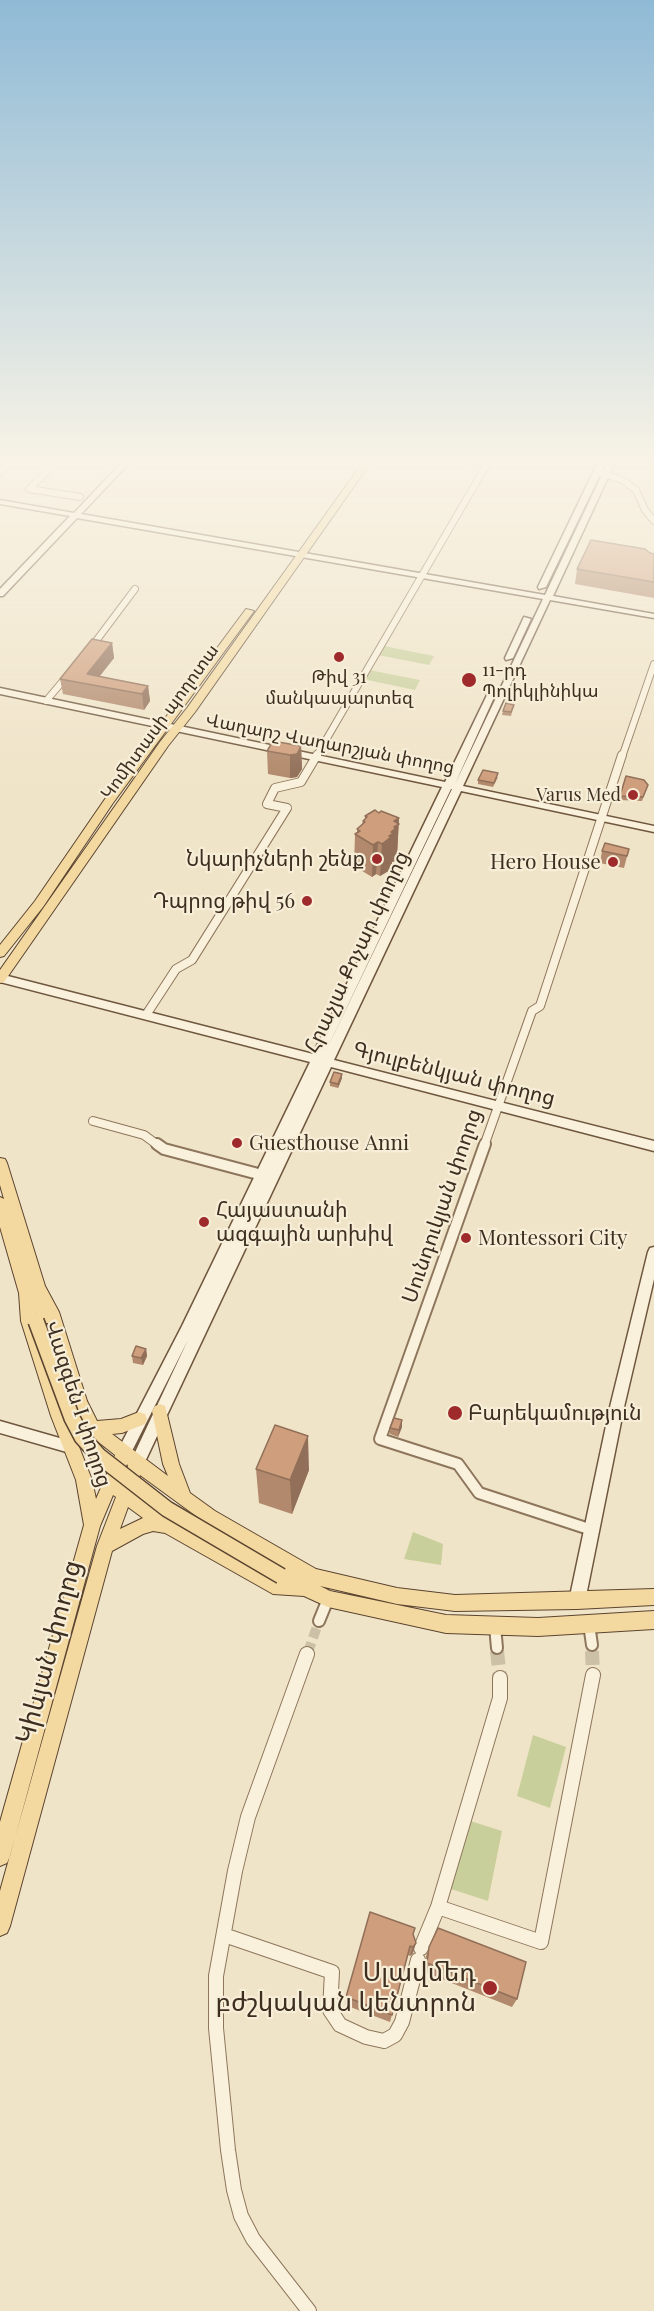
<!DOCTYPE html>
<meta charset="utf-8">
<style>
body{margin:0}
canvas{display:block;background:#f0e4c8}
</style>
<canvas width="654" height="2311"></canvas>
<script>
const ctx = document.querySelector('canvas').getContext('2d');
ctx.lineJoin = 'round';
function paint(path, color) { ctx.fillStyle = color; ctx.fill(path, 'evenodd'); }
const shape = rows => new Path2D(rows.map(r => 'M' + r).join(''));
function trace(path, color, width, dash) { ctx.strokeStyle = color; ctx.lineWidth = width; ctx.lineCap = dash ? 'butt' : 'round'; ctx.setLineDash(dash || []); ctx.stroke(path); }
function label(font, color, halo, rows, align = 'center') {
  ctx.font = font + ' "Playfair Display","Noto Sans Armenian",serif'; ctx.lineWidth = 4.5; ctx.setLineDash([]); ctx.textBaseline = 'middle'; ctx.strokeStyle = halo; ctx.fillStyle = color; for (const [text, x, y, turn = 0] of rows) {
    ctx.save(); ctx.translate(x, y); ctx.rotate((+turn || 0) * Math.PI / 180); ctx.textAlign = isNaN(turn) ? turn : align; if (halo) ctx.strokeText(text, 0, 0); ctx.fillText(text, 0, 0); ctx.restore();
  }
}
const green = shape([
 [384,646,434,656,429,665,378,655],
 [369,670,420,680,415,690,363,679],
 [413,1532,443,1544,441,1565,404,1559],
 [533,1735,566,1747,550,1808,517,1796],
 [467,1820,502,1831,488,1901,451,1889]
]);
const streetTunnelFar1 = shape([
 [592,1645,592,1652],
 [497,1648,497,1652],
 [308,1652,319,1621]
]);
const streetTunnel = shape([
 [497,1651,500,1678],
 [592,1651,593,1675],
 [307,1654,308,1651]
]);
const streetFar3 = shape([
 [61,458,29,489,80,497],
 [650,458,654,461],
 [0,472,14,458],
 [599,472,622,480,636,490,645,510,654,521],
 [90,649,135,589],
 [46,701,68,675],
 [316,757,487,464,471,462,467,458],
 [622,757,654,664]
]);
const streetFar2 = shape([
 [146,1015,176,969,192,960,287,808,267,804,275,788,301,782,317,755],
 [93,1121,144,1135,159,1146],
 [484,1146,532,1011,540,1006,622,755]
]);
const streetFar1 = shape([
 [157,1144,164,1149,262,1175],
 [485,1144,380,1439,458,1464,479,1493,592,1530],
 [319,1621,328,1599],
 [589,1624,592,1645],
 [495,1626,497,1648]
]);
const street = shape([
 [307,1654,248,1817,235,1871,216,1976,216,2028,228,2150,234,2190,241,2216,253,2239,309,2311],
 [500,1678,500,1698,438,1907,541,1942,593,1675],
 [224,1935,332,1972,330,2010,340,2025,366,2037,384,2041,395,2035,402,2022,418,1960],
 [421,1948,438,1907]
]);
const secondary = shape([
 [126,458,134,458,81,514,545,595,610,458,617,458,553,596,654,614,654,618,550,600,463,786,654,826,654,832,461,791,334,1060,654,1141,654,1151,331,1067,142,1468,137,1470,132,1468,130,1463,188,1340,129,1457,124,1458,119,1457,117,1452,182,1326,310,1062,0,982,0,974,313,1054,442,787,0,694,0,688,445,782,488,693,495,691,496,693,455,784,543,599,77,518,3,596,0,596,0,589,70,516,0,504,0,500,74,513,126,458],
 [451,789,452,789,323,1057,451,789],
 [600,458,608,458,546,587,539,589,538,587,600,458],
 [524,617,531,619,513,658,506,660,505,658,524,617],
 [654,1247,654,1279,624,1407,585,1601,582,1606,577,1608,572,1606,569,1601,610,1407,648,1252,650,1248,654,1247],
 [0,1421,70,1441,75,1442,77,1447,75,1452,70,1453,0,1433,0,1421]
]);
const primary = shape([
 [366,458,374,458,195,712,168,746,4,982,0,983,0,970,160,742,187,708,366,458],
 [246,609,254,611,113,803,43,907,4,956,0,957,0,945,35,901,105,799,246,609],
 [0,1158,5,1159,7,1163,45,1286,59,1312,87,1401,97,1421,121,1419,139,1412,145,1414,147,1419,145,1424,122,1433,112,1434,168,1476,163,1464,152,1411,155,1406,160,1404,165,1406,179,1464,190,1493,215,1511,316,1569,397,1588,455,1595,654,1589,654,1605,577,1609,455,1611,397,1604,320,1586,330,1591,446,1615,538,1618,654,1611,654,1629,538,1636,446,1633,328,1607,304,1596,273,1594,165,1533,153,1531,143,1534,112,1551,10,1926,7,1933,0,1936,0,1891,97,1546,116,1497,113,1495,100,1526,10,1856,7,1863,0,1866,0,1822,84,1525,76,1480,51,1416,21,1321,19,1293,0,1227,0,1197,4,1199,0,1185,0,1158],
 [35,1313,38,1322,43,1324,48,1323,72,1402,87,1433,115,1455,96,1499,92,1480,67,1416,35,1321,35,1313],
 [127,1464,128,1466,121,1483,119,1482,127,1464],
 [140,1475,203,1521,286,1570,281,1568,275,1570,273,1577,173,1520,134,1491,140,1475],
 [128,1507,143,1518,120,1529,128,1507]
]);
const primaryBridge = shape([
 [36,1321,72,1418,82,1437,99,1456,167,1509,281,1576]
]);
const wall = shape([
 [650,553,654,554,654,598,575,584,577,569],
 [112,643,114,658,99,676,148,686,150,701,144,710,63,694,60,679],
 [514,705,511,716,502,715,503,711],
 [301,746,302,769,297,777,290,778,268,774,267,751],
 [498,777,493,787,478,784,478,780],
 [648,785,642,801,619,800,620,796],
 [379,813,399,818,397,856,395,858,395,861,392,862,392,865,390,867,390,870,380,876,376,874,372,877,354,866,355,834,357,833,357,829,362,824,363,821,365,819,365,816],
 [629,849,624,868,600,863,602,851],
 [342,1078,338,1088,330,1086,330,1082],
 [146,1349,147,1356,143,1365,133,1363,132,1356],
 [402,1420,402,1427,398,1437,390,1434,390,1428],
 [256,1469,309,1470,292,1514,259,1503],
 [413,1934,413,1953,410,1956,408,1955,390,2022,345,2005,346,1997],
 [429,1947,517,1999,512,2007,424,1972,426,1956]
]);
const shadedWall = shape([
 [112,643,114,658,93,685,87,674],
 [148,686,150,701,144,710,142,694],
 [301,746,302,769,297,777,290,778,290,755],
 [399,818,397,856,395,858,395,861,392,862,392,865,390,867,390,870,380,876,382,844,394,821],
 [378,842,376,874,372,877,373,845],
 [342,1074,342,1078,338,1088,338,1084],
 [146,1349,147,1356,143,1365,141,1358],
 [402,1420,402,1427,398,1437,399,1430],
 [308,1436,309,1470,292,1514,290,1480],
 [416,1943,413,1953,410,1956,413,1947]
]);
const building = shape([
 [591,540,645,549,650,553,654,554,654,582,577,569,591,540],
 [92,639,112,643,87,674,148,686,142,694,60,679,92,639],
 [506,703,514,705,511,712,503,711,506,703],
 [273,741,301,746,297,754,290,755,267,751,273,741],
 [483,770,498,773,494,783,478,780,483,770],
 [626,776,644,780,648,785,643,797,620,796,626,776],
 [375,810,379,813,381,811,399,818,394,821,399,824,394,827,396,828,391,832,394,833,389,836,391,837,382,844,378,842,373,845,355,834,360,831,357,829,365,822,363,821,367,817,365,816,375,810],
 [605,843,629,849,627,856,602,851,605,843],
 [334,1072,342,1074,338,1084,330,1082,334,1072],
 [136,1346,146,1349,141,1358,132,1356,136,1346],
 [394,1418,402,1420,399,1430,390,1428,394,1418],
 [275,1425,308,1436,290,1480,256,1469,275,1425],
 [370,1912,415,1928,413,1934,416,1943,413,1947,410,1946,392,2015,346,1997,370,1912],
 [438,1928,526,1962,517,1999,427,1963,429,1947,438,1928]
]);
const markers = [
 [339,657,6,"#9e2a2b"],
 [469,680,8,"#9e2a2b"],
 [633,795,6,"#9e2a2b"],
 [377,859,6,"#9e2a2b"],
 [613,862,6,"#9e2a2b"],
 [307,901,6,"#9e2a2b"],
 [237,1143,6,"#9e2a2b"],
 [204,1222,6,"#9e2a2b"],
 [466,1238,6,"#9e2a2b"],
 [455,1413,8,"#9e2a2b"],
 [490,1988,8,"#9e2a2b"]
];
const farPoinames = [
 ["11-րդ",482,670],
 ["Պոլիկլինիկա",482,691],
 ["Թիվ 31",339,677,"center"],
 ["մանկապարտեզ",339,698,"center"],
 ["Varus Med",621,795,"right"]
];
const farStreetnames = [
 ["Կոմիտասի պողոտա",160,722,-54],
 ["Վաղարշ Վաղարշյան փողոց",330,744,11]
];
const poiNames = [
 ["Նկարիչների շենք",365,859,"right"],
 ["Hero House",601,862,"right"],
 ["Դպրոց թիվ 56",295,901,"right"],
 ["Guesthouse Anni",249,1143],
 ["Հայաստանի",216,1210],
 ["ազգային արխիվ",216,1234],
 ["Montessori City",478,1238],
 ["Բարեկամություն",468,1413]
];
const streetNames = [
 ["Հրաչյա Քոչար փողոց",357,952,-65],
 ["Գյուլբենկյան փողոց",454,1074,14],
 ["Սունդուկյան փողոց",442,1206,-71],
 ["Վազգեն I փողոց",78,1404,72]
];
const nearStreetnames = [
 ["Կիևյան փողոց",49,1652,-75]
];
const nearPoinames = [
 ["Սլավմեդ",476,1973],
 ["բժշկական կենտրոն",476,2003]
];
paint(green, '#c9cf9b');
trace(streetTunnelFar1, '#ccc0a6', 10, [10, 5]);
trace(streetTunnel, '#ccc0a6', 14, [14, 7]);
trace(streetFar3, '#8d765c', 8);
trace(streetFar2, '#8d765c', 10);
trace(streetFar1, '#8d765c', 14);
trace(street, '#8d765c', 16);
trace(secondary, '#6f573f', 3);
trace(primary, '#5b4430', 2);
trace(streetFar3, '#faf1dc', 6);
trace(streetFar2, '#faf1dc', 8);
trace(streetFar1, '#faf1dc', 10);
trace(street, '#faf1dc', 14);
paint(secondary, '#faf1dc');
paint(primary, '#f3d9a0');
trace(primaryBridge, '#5b4430', 18, []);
trace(primaryBridge, '#f3d9a0', 15);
paint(wall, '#b2896c');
paint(shadedWall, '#916f58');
paint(building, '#cf9f7d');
trace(building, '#916f58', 1.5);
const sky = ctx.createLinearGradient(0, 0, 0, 781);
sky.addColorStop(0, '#8fbad6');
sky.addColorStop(0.59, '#f8f3e6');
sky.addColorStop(1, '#f8f3e600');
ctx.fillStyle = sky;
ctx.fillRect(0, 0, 654, 781);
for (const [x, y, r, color] of markers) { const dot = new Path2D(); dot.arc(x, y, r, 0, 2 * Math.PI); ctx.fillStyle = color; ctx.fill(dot); trace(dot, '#f7eed8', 2); }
label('18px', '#3d2e20', '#f7eed8', farPoinames, 'left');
label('18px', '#3d2e20', '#f7eed8', farStreetnames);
label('21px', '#3d2e20', '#f7eed8', poiNames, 'left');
label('21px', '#3d2e20', '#f7eed8', streetNames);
label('26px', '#3d2e20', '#f7eed8', nearStreetnames);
label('26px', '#3d2e20', '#f7eed8', nearPoinames, 'right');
</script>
